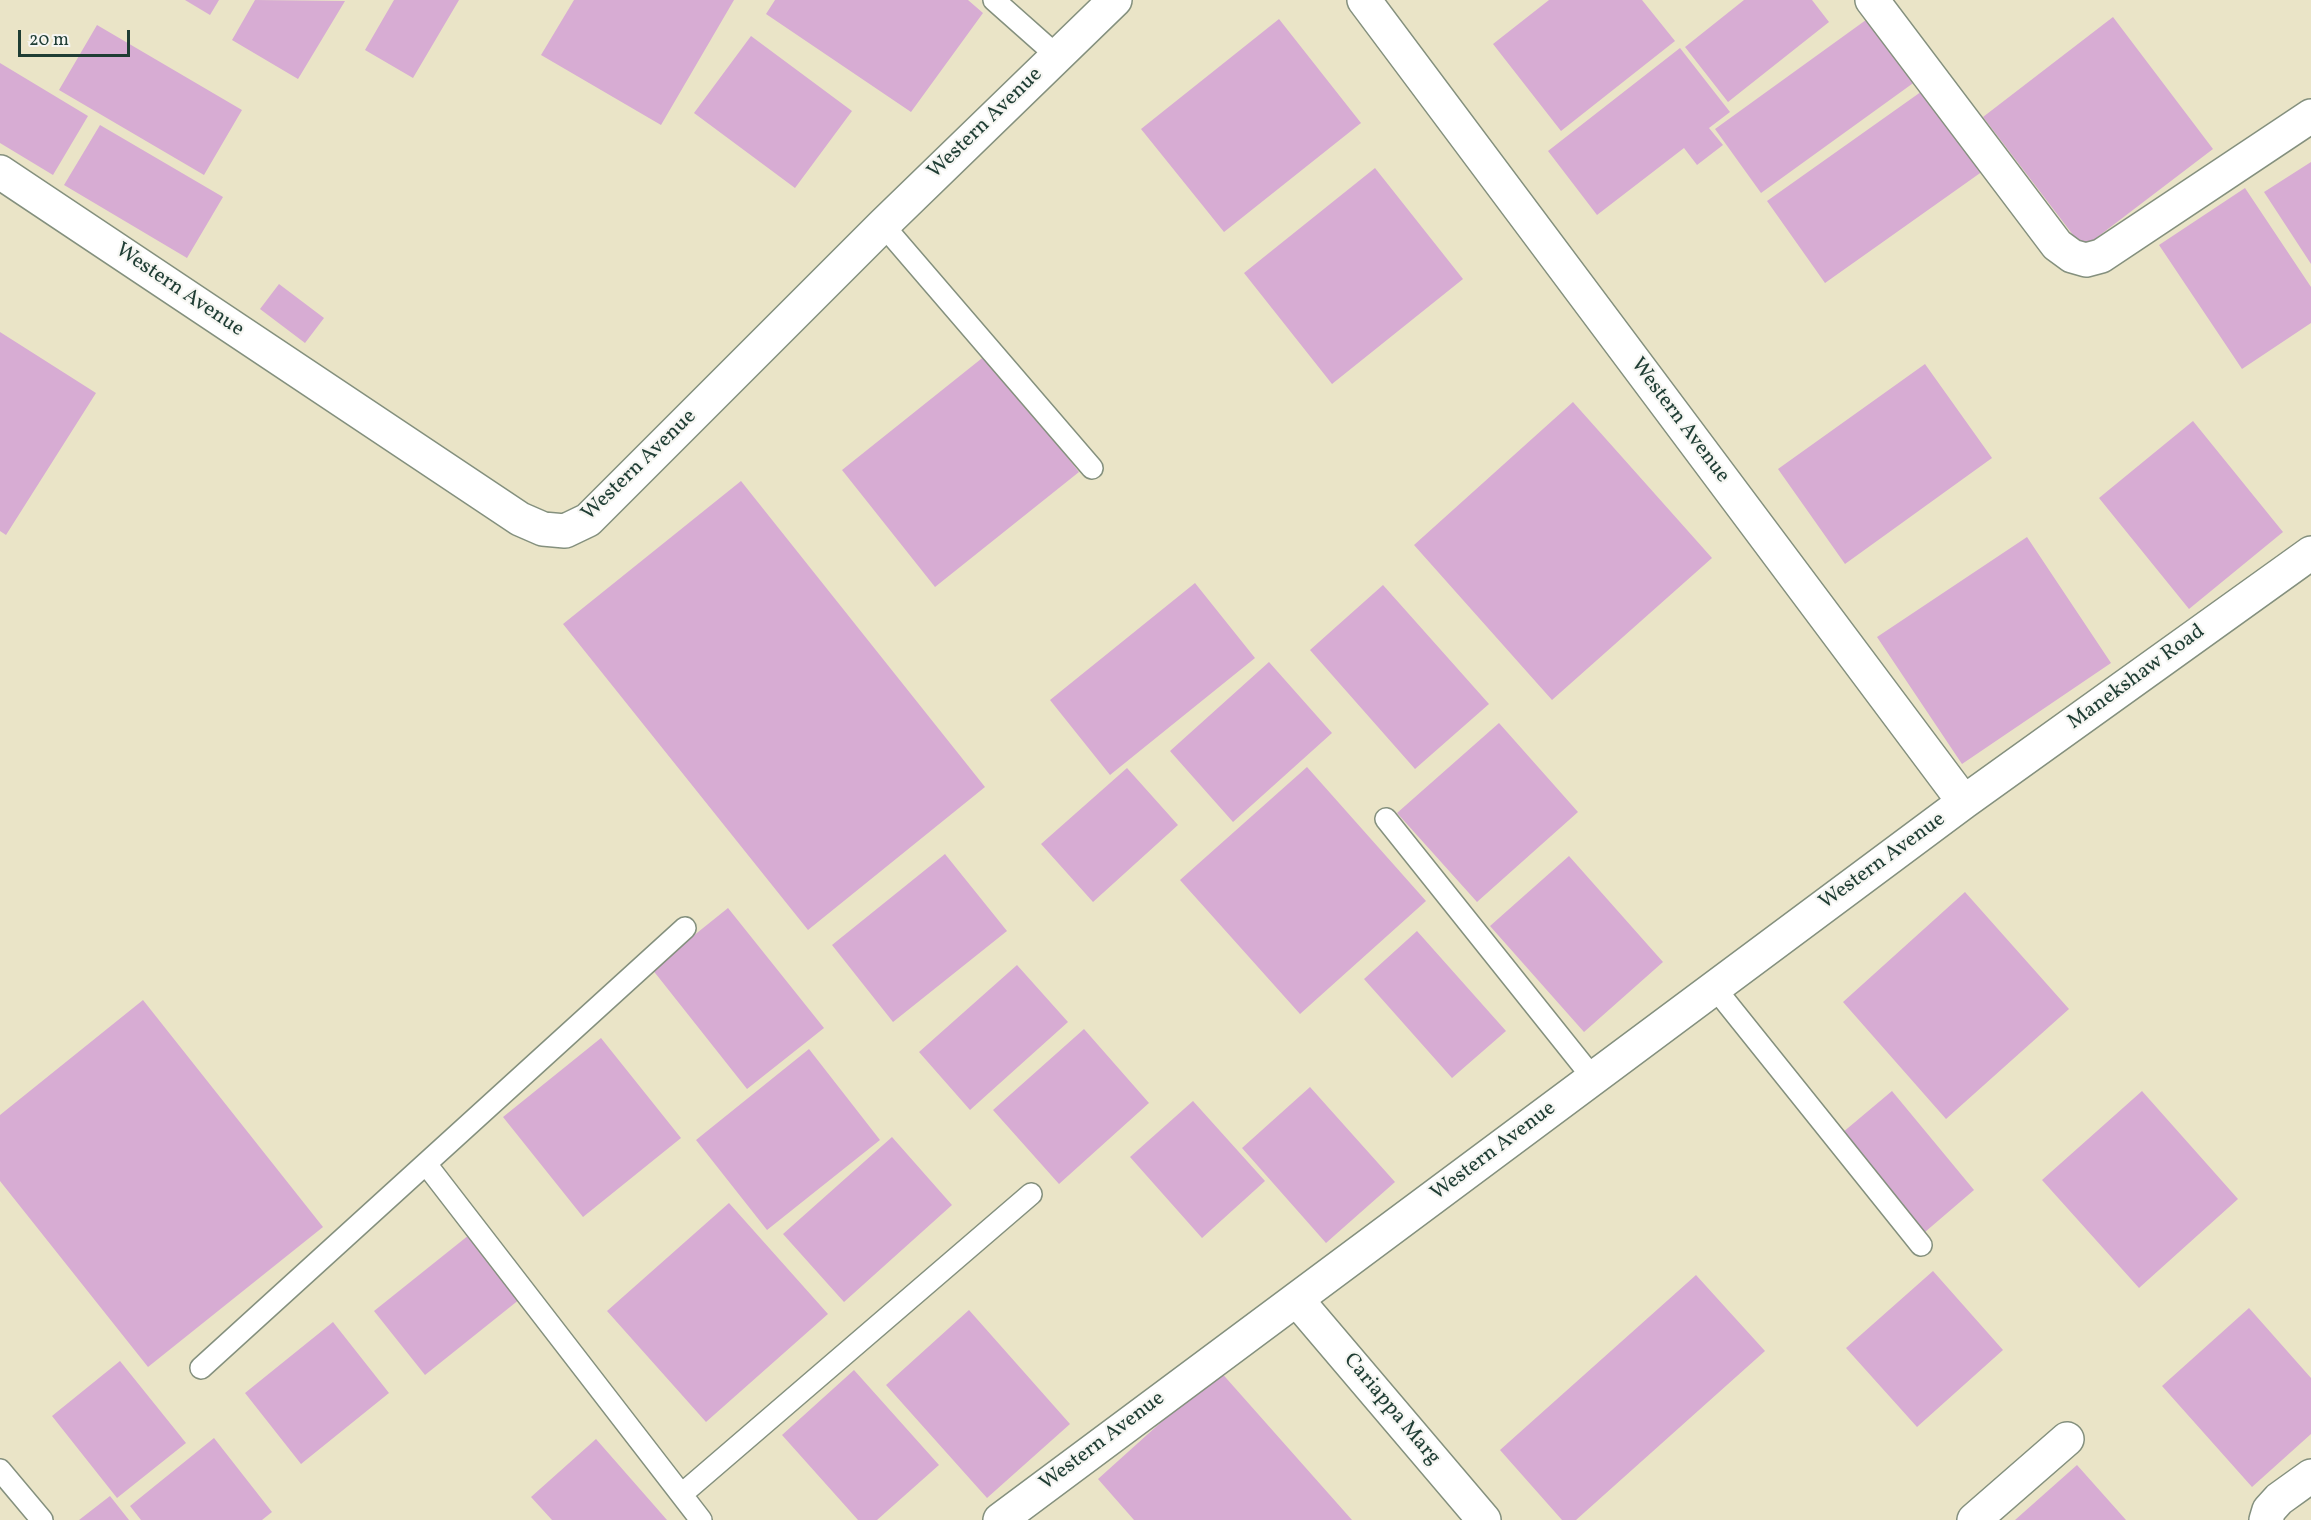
<!DOCTYPE html>
<style>
body{margin:0}
#map{position:relative;width:2311px;height:1520px;overflow:hidden;background:#eae4c7;font-family:Vollkorn,serif}
canvas{display:block}
.scale{position:absolute;left:18px;top:30px;width:112px;height:27px;box-sizing:border-box;border:3px solid #1f3d34;border-top:0;padding-left:8px;font-size:18px;line-height:21px;white-space:nowrap;color:#1f3d34;-webkit-text-stroke:4px #f6f6f2;paint-order:stroke}
</style>
<div id="map">
<canvas width="2311" height="1520"></canvas>
<div class="scale">20 m</div>
</div>
<script>
const ctx = document.querySelector('canvas').getContext('2d');
ctx.lineJoin = 'round';
function paint(path, color) { ctx.fillStyle = color; ctx.fill(path, 'evenodd'); }
const shape = rows => new Path2D(rows.map(r => 'M' + r).join(''));
function trace(path, color, width, dash) { ctx.strokeStyle = color; ctx.lineWidth = width; ctx.lineCap = dash ? 'butt' : 'round'; ctx.setLineDash(dash || []); ctx.stroke(path); }
function label(font, color, halo, rows, align = 'center') {
  ctx.font = font + ' Vollkorn,serif'; ctx.lineWidth = 4.5; ctx.setLineDash([]); ctx.textBaseline = 'middle'; ctx.strokeStyle = halo; ctx.fillStyle = color; for (const [text, x, y, turn = 0] of rows) {
    ctx.save(); ctx.translate(x, y); ctx.rotate((+turn || 0) * Math.PI / 180); ctx.textAlign = isNaN(turn) ? turn : align; if (halo) ctx.strokeText(text, 0, 0); ctx.fillText(text, 0, 0); ctx.restore();
  }
}
const building = shape([
 [185,0,219,0,210,15],
 [255,0,345,1,298,79,232,40],
 [394,0,459,0,413,78,365,50],
 [574,0,734,0,661,125,541,55],
 [775,0,968,0,983,13,911,112,766,14],
 [1549,0,1642,0,1675,41,1561,131,1493,44],
 [1744,0,1812,0,1829,22,1728,102,1685,47],
 [1877,12,1923,76,1761,193,1715,129],
 [2113,17,2213,149,2083,248,1983,117],
 [1279,19,1361,123,1224,232,1141,129],
 [97,25,242,110,204,175,59,90],
 [751,36,852,111,795,188,694,113],
 [1680,48,1730,112,1709,128,1723,145,1697,165,1684,148,1597,215,1548,151],
 [0,63,88,116,53,175,0,143],
 [1925,89,1983,171,1825,283,1767,201],
 [100,125,223,197,187,258,64,185],
 [2311,162,2311,264,2264,192],
 [1375,168,1463,279,1332,384,1244,273],
 [2245,188,2311,287,2311,323,2242,369,2159,245],
 [279,284,324,318,305,343,260,309],
 [0,332,96,393,6,535,0,531],
 [986,355,1079,472,935,587,842,470],
 [1925,364,1992,458,1845,564,1778,469],
 [1573,402,1712,558,1552,700,1414,545],
 [2193,421,2283,532,2189,609,2099,498],
 [741,481,985,787,808,930,563,624],
 [2027,537,2111,663,1962,764,1877,637],
 [1195,583,1255,658,1110,775,1050,700],
 [1383,585,1489,704,1415,769,1310,650],
 [1269,662,1332,733,1233,822,1170,751],
 [1499,723,1578,812,1477,902,1397,813],
 [1307,767,1426,901,1300,1014,1180,880],
 [1127,768,1178,825,1093,902,1041,844],
 [945,854,1007,931,893,1022,832,945],
 [1569,856,1663,962,1584,1032,1490,926],
 [1965,892,2069,1009,1946,1119,1843,1002],
 [728,908,824,1028,747,1089,652,969],
 [1417,931,1506,1031,1452,1078,1364,979],
 [1017,965,1068,1022,970,1110,919,1052],
 [143,1000,323,1227,148,1367,0,1181,0,1115],
 [1084,1029,1149,1103,1059,1184,993,1110],
 [601,1038,681,1138,583,1217,503,1117],
 [809,1049,880,1140,767,1230,696,1140],
 [1310,1087,1395,1182,1326,1243,1242,1148],
 [1892,1091,1974,1190,1925,1232,1842,1133],
 [2142,1091,2238,1199,2139,1288,2042,1180],
 [1193,1101,1265,1181,1202,1238,1130,1157],
 [892,1137,952,1205,844,1302,783,1234],
 [729,1203,828,1314,706,1422,607,1311],
 [469,1235,520,1299,425,1375,374,1311],
 [1933,1271,2003,1350,1917,1427,1846,1348],
 [1696,1275,1765,1351,1576,1520,1562,1520,1500,1450],
 [2249,1308,2311,1378,2311,1434,2252,1487,2162,1386],
 [969,1310,1070,1424,987,1498,886,1385],
 [333,1322,389,1393,301,1464,245,1393],
 [120,1361,186,1443,117,1498,52,1416],
 [854,1370,939,1465,877,1520,858,1520,782,1435],
 [1219,1370,1352,1520,1134,1520,1098,1479],
 [214,1438,272,1512,262,1520,141,1520,130,1506],
 [596,1439,667,1520,552,1520,531,1497],
 [2077,1465,2126,1520,2015,1520],
 [110,1496,129,1520,79,1520]
]);
const service = shape([
 [994,0,1056,55],
 [883,225,1092,468],
 [1386,819,1593,1078],
 [1714,987,1921,1245],
 [426,1164,701,1520],
 [201,1368,685,928],
 [0,1470,42,1520],
 [682,1494,1031,1194]
]);
const minor = shape([
 [1872,0,2057,245,2072,256,2086,260,2101,256,2311,116],
 [1297,1300,1484,1520],
 [1974,1520,2067,1439],
 [2266,1520,2269,1510,2279,1499,2311,1476]
]);
const tertiary = shape([
 [1364,0,1964,802],
 [0,172,520,519,543,529,565,531,588,520,883,225,1115,0],
 [1000,1520,1964,802,2311,553]
]);
const streetNames = [
 ["Western Avenue",986,124,-44],
 ["Western Avenue",179,291,34],
 ["Western Avenue",1679,421,53],
 ["Western Avenue",640,466,-44],
 ["Manekshaw Road",2137,678,-36],
 ["Western Avenue",1883,862,-36],
 ["Western Avenue",1494,1152,-37],
 ["Cariappa Marg",1391,1410,50],
 ["Western Avenue",1103,1442,-37]
];
paint(building, '#d7acd3');
trace(service, '#84907e', 24);
trace(minor, '#84907e', 36);
trace(tertiary, '#84907e', 36);
trace(service, '#fff', 21);
trace(minor, '#fff', 33);
trace(tertiary, '#fff', 33);
label('21px', '#1f3d34', '#f6f6f2', streetNames);
</script>
